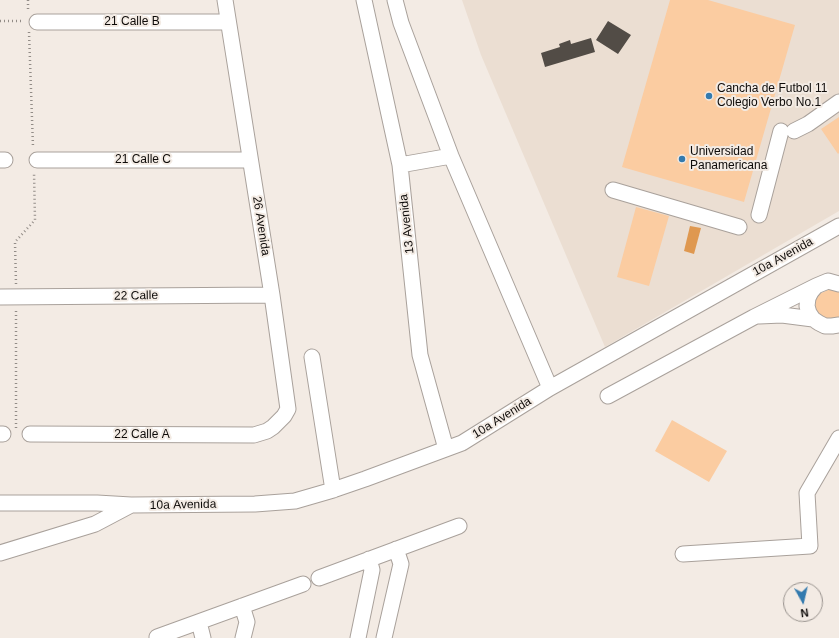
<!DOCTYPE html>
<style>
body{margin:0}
#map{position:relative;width:839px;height:638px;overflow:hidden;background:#f3ebe4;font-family:Helvetica,sans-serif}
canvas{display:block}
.north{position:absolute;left:783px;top:582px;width:40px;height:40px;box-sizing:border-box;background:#f3ebe4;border:1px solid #97918c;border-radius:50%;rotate:172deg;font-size:11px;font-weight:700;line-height:16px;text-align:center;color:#0e0b09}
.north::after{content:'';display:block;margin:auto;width:14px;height:18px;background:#337aae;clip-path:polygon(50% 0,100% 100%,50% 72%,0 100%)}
</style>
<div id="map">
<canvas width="839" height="638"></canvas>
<div class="north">N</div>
</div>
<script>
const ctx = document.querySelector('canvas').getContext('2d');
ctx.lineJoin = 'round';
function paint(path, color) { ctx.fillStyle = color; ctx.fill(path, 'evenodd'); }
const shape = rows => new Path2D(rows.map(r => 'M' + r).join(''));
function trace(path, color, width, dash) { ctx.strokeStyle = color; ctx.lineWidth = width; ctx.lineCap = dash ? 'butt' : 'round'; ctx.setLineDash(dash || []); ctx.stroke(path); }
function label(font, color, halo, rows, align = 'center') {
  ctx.font = font + ' Helvetica,sans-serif'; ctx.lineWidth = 4; ctx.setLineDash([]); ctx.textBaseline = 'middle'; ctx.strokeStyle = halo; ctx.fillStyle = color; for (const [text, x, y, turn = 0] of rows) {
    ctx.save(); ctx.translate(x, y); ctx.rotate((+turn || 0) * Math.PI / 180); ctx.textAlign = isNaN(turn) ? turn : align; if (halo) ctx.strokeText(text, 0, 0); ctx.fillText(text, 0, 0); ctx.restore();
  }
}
const built = shape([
 [462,0,839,0,839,211,605,347,481,55]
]);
const green = shape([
 [670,0,708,0,795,25,744,202,622,167],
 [839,117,839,153,838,154,821,129],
 [636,207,669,216,649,286,617,277],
 [828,290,833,290,839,292,839,318,826,320,817,314,815,309,816,299,819,294],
 [672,420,727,451,709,482,655,451]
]);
const water = shape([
 [690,226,701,228,694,254,684,251]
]);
const building = shape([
 [608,21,631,35,618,54,596,40],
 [591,38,595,52,545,67,541,53,560,47,559,44,570,40,571,44]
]);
const path = shape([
 [28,0,28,11],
 [0,21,24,21],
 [29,32,33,147],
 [16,284,15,242,35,220,34,172],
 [16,311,16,428]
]);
const street = shape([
 [364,0,400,165,420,355,446,449],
 [395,0,401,23,451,156,550,388],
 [37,22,228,22],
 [794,131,808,124,839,102],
 [0,160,5,160],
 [37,160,250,160],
 [400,165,451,156],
 [613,190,739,227],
 [759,215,781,131],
 [839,284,828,281,816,286,811,292,808,298,807,306,809,313,813,319,819,323,825,326,832,326,839,325],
 [0,297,272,295],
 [759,316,782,315,813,319],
 [312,357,333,490],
 [608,396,754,317,816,286],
 [0,434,3,434],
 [30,434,254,435,267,431,273,427,284,416,288,409,272,295,225,0],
 [0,503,97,503,131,505,95,524,0,553],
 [131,505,255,504,295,501,333,490,365,479,462,443,550,388,839,226],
 [683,554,810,546,807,493,839,438],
 [319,578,459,526],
 [242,606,247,622,243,638],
 [199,622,203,638],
 [157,637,303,584],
 [358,638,372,570,369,559],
 [384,638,401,564,396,549]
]);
const markers = [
 [709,96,4,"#337aae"],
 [682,159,4,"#337aae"]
];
const streetNames = [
 ["21 Calle B",132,22],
 ["21 Calle C",143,160],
 ["13 Avenida",407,224,-96],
 ["26 Avenida",261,226,81],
 ["10a Avenida",783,257,-29],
 ["22 Calle",136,296,-1],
 ["10a Avenida",502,418,-32],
 ["22 Calle A",142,435],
 ["10a Avenida",183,505,-1]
];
const poiNames = [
 ["Cancha de Futbol 11",717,89],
 ["Colegio Verbo No.1",717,103],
 ["Universidad",690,152],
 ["Panamericana",690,166]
];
paint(built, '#ebded2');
paint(green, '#fbcca1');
paint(water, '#df9850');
paint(building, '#524c46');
trace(street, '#a9a19b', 17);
trace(path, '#928c87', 2.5, [1, 3]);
trace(street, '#fff', 15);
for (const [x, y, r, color] of markers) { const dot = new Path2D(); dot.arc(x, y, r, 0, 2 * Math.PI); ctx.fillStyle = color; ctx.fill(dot); trace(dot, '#f3ebe4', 1.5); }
label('12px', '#0e0b09', '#f3ebe4', streetNames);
label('12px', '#0e0b09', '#f3ebe4', poiNames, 'left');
</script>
